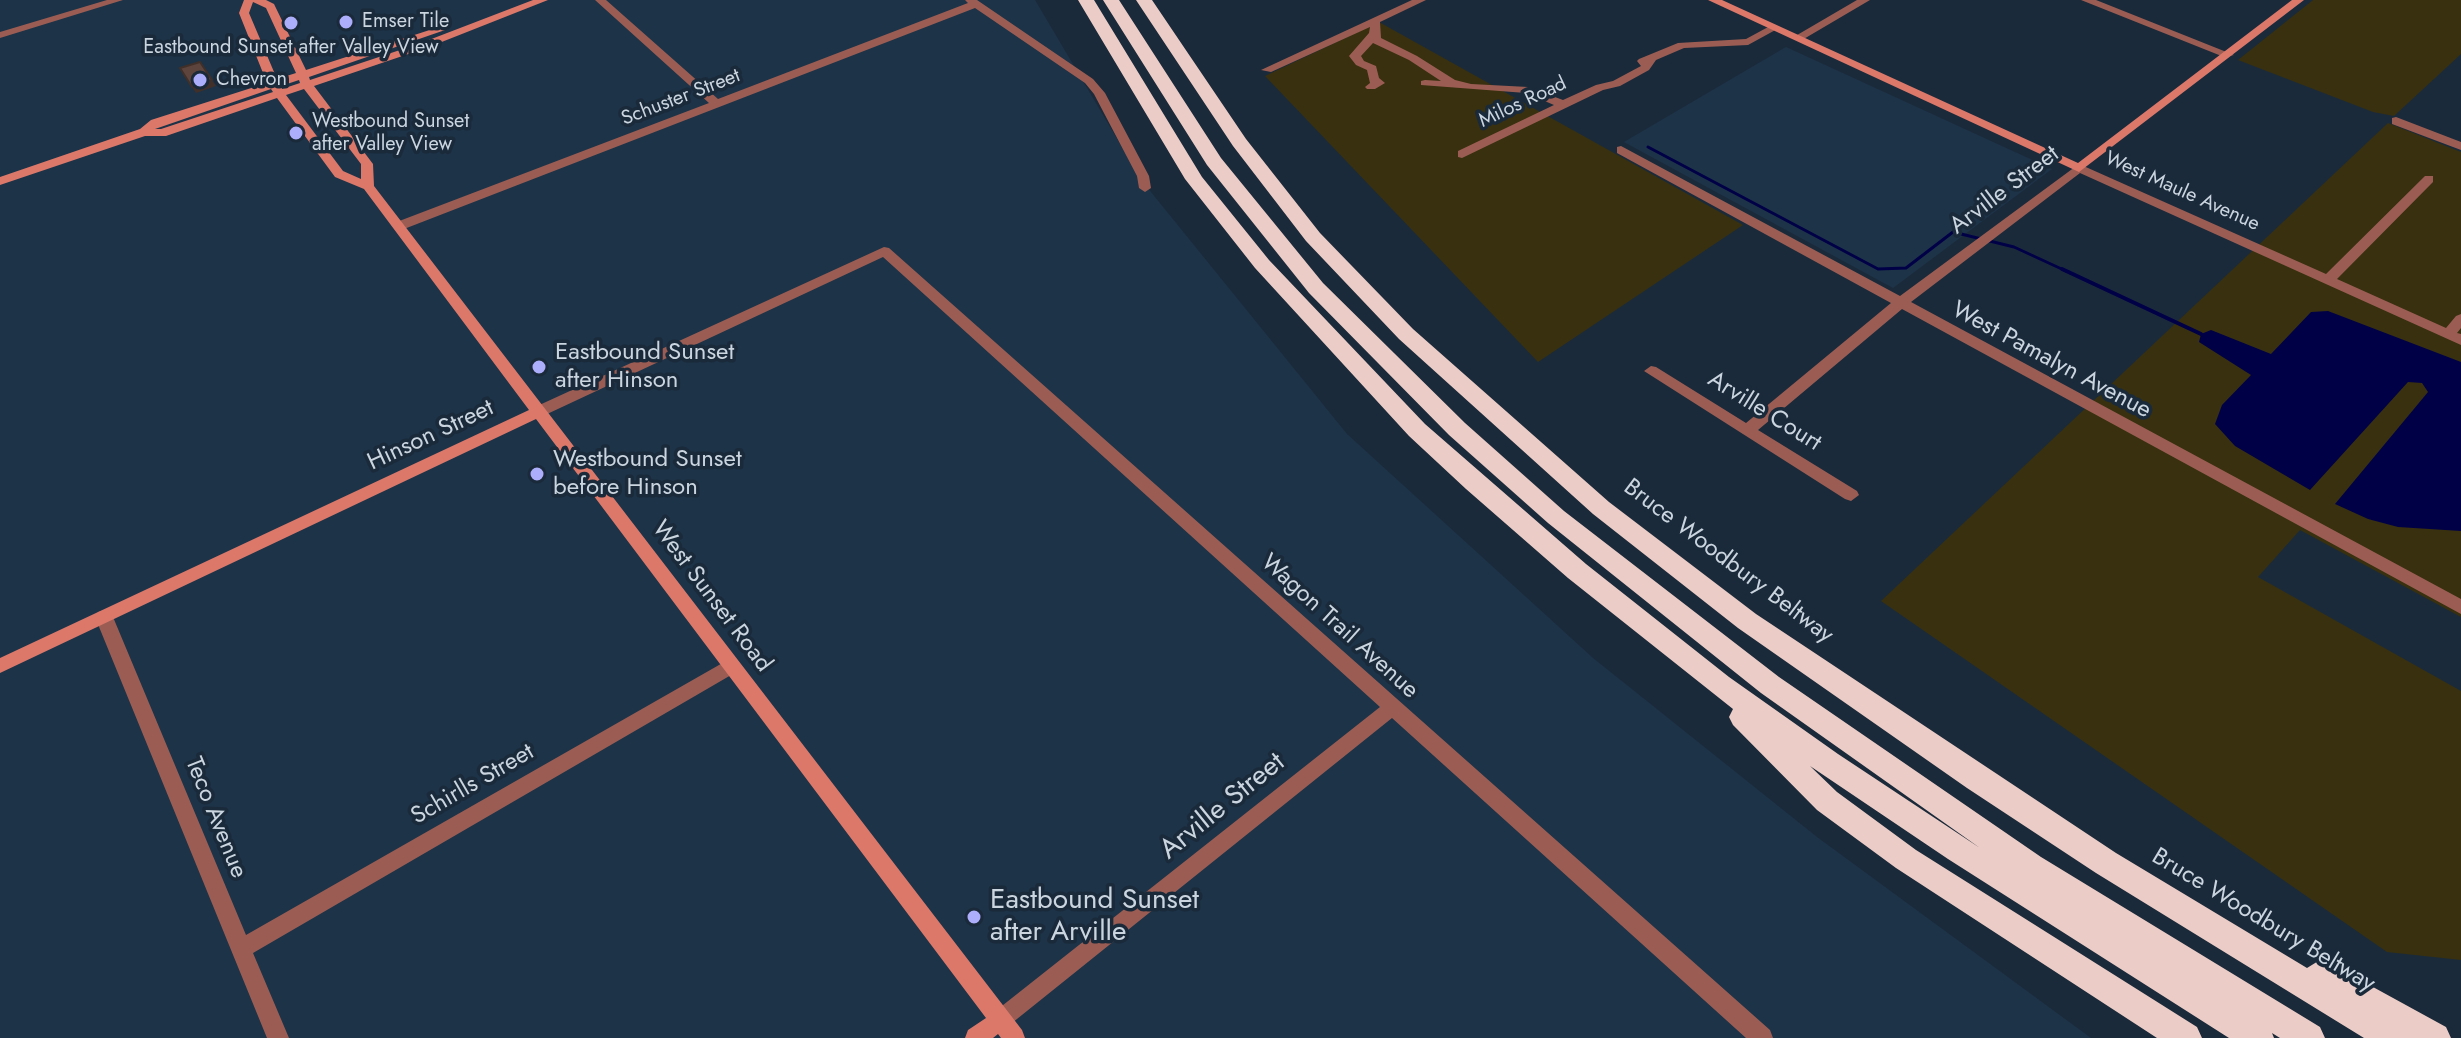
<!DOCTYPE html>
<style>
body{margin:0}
canvas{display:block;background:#1a2a3a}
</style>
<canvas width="2461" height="1038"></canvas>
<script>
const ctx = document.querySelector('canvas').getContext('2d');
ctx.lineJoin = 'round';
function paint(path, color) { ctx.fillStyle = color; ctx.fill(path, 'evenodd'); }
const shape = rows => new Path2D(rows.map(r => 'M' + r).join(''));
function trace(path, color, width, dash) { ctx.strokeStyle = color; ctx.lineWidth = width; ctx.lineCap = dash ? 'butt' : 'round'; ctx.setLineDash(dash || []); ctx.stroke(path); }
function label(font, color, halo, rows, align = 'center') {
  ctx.font = font + ' Jost,sans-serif'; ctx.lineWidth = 7; ctx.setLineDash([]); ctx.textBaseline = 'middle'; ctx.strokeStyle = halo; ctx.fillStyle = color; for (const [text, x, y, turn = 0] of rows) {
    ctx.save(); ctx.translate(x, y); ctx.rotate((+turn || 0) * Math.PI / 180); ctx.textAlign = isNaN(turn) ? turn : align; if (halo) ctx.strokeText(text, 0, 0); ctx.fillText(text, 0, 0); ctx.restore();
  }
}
const built = shape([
 [0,0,1035,0,1142,181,1347,434,1593,658,1817,837,2091,1038,0,1038],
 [1786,47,2052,169,1893,288,1624,142]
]);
const sand = shape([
 [2313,0,2461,0,2461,54,2394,116,2373,112,2238,60],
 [1379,22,1743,225,1538,362,1265,76],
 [2388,123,2461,152,2461,617,2300,530,2258,577,2461,691,2461,960,2387,952,1881,601]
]);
const water = shape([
 [2328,311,2461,362,2461,531,2398,527,2368,519,2335,504,2428,392,2422,383,2408,382,2310,490,2235,446,2215,424,2222,405,2251,375,2199,342,2201,334,2211,330,2271,354,2311,312]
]);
const streamFar1 = shape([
 [1648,147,1878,269,1906,268,1953,232,2014,247,2066,271]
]);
const stream = shape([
 [2062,269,2201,334]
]);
const street = shape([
 [107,0,123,0,0,38,0,32,107,0],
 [595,0,606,0,718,99,968,3,965,0,977,0,1093,79,1105,93,1149,176,1151,188,1145,192,1139,188,1137,176,1094,94,1085,83,975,8,404,229,394,229,394,223,709,103,595,0],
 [1412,0,1426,0,1380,22,1381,38,1417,56,1455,80,1471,84,1528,87,1563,100,1596,85,1613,81,1641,66,1637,61,1639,59,1678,43,1746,39,1770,26,1779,28,1748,45,1684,48,1656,60,1649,70,1620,86,1603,90,1462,158,1458,157,1458,151,1554,105,1526,93,1421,85,1421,81,1425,80,1441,81,1409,60,1373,43,1361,56,1364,61,1376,66,1379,78,1385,83,1375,89,1367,89,1365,87,1370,83,1367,70,1356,65,1349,56,1369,33,1370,27,1271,72,1261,70,1412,0],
 [1857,0,1870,0,1802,40,1792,38,1857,0],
 [2081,0,2096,0,2234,55,2224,57,2081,0],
 [2396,117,2461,142,2461,150,2392,124,2392,118,2396,117],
 [1621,146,1900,296,2079,164,2326,274,2425,176,2433,176,2433,182,2337,279,2446,328,2456,316,2461,314,2461,328,2457,333,2461,334,2461,345,2080,173,1911,302,2461,599,2461,614,1902,309,1758,430,1857,491,1859,495,1851,501,1845,499,1644,371,1651,366,1656,367,1746,423,1891,303,1617,153,1617,147,1621,146],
 [884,247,889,248,1770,1030,1773,1038,1746,1038,1392,718,1007,1027,1000,1031,993,1027,989,1020,993,1013,1380,707,883,257,545,415,535,415,533,411,535,407,884,247],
 [104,610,110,612,113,617,246,935,726,661,732,659,738,661,741,666,738,671,253,953,289,1038,267,1038,95,617,98,612,104,610]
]);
const secondary = shape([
 [244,0,266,0,274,4,306,70,439,27,448,29,309,77,310,80,421,43,533,0,548,0,429,47,314,86,373,164,374,186,1022,1030,1025,1038,1001,1038,998,1034,993,1038,965,1038,968,1030,986,1018,536,419,0,673,0,658,529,410,364,189,335,177,277,98,166,136,145,136,0,185,0,177,140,129,151,120,267,83,239,13,244,0],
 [253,2,266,8,296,73,277,79,249,13,253,2],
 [299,80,300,83,282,89,281,86,299,80],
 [271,89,273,92,161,129,155,129,271,89],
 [304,89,361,164,361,179,343,171,286,95,304,89],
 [1708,0,1722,0,2078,163,2292,0,2304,0,2079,172,1708,0]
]);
const highway = shape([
 [1078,0,1094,0,1202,177,1269,260,1425,424,1586,564,1729,677,1838,754,1980,848,1761,693,1548,523,1449,435,1309,293,1207,165,1103,0,1119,0,1221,158,1323,283,1465,423,1564,511,1779,677,2041,857,2320,1027,2325,1038,2280,1038,2272,1033,2274,1038,2229,1038,1948,859,1810,766,1837,792,1916,850,2197,1027,2202,1038,2157,1038,1896,868,1817,810,1733,725,1729,717,1733,709,1568,578,1466,489,1409,436,1255,268,1185,179,1078,0],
 [1136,0,1152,0,1246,139,1320,233,1413,329,1609,502,1756,614,2116,853,2307,968,2320,960,2331,964,2446,1027,2451,1038,2364,1038,2096,873,1967,788,1738,628,1593,514,1399,339,1306,241,1233,146,1136,0]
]);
const shadedWall = shape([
 [212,80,216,86,196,93,192,87]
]);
const building = shape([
 [200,62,212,80,192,87,180,68,200,62]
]);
const markers = [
 [346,22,8,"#adaefb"],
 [291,23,8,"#adaefb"],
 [200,80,8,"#adaefb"],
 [296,133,8,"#adaefb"],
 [539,367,8,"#adaefb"],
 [537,474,8,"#adaefb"],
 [974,917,8,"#adaefb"]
];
const farPoinames = [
 ["Emser Tile",362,22],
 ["Eastbound Sunset after Valley View",291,48,"center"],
 ["Chevron",216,80],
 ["Westbound Sunset",312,122],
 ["after Valley View",312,145]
];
const farStreetnames = [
 ["Schuster Street",681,98,-21],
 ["Milos Road",1523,103,-25],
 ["West Maule Avenue",2182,192,24]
];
const streetNames = [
 ["Arville Street",2005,191,-37],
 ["West Pamalyn Avenue",2051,361,28],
 ["Arville Court",1764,412,32],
 ["Hinson Street",431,436,-25],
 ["Bruce Woodbury Beltway",1728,562,37],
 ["West Sunset Road",711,597,53],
 ["Wagon Trail Avenue",1339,627,42],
 ["Schirlls Street",473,785,-30],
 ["Teco Avenue",215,818,68],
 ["Bruce Woodbury Beltway",2263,921,31]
];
const poiNames = [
 ["Eastbound Sunset",555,353],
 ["after Hinson",555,381],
 ["Westbound Sunset",553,460],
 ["before Hinson",553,488]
];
const nearStreetnames = [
 ["Arville Street",1223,807,-39]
];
const nearPoinames = [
 ["Eastbound Sunset",990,901],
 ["after Arville",990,933]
];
paint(built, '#1d3348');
paint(sand, '#38300f');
paint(water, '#000047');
trace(streamFar1, '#000047', 3);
trace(stream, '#000047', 4);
paint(street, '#9b5d53');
paint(secondary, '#dc786a');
paint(highway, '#ecccc6');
paint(shadedWall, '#41302a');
paint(building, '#5d443c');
trace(building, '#41302a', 2);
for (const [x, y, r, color] of markers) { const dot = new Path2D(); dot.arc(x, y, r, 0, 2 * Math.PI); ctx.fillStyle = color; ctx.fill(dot); trace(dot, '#1a2a3a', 3); }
label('20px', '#cad5df', '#1a2a3a', farPoinames, 'left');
label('20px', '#cad5df', '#1a2a3a', farStreetnames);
label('24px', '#cad5df', '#1a2a3a', streetNames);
label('24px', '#cad5df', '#1a2a3a', poiNames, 'left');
label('28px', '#cad5df', '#1a2a3a', nearStreetnames);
label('28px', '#cad5df', '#1a2a3a', nearPoinames, 'left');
</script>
